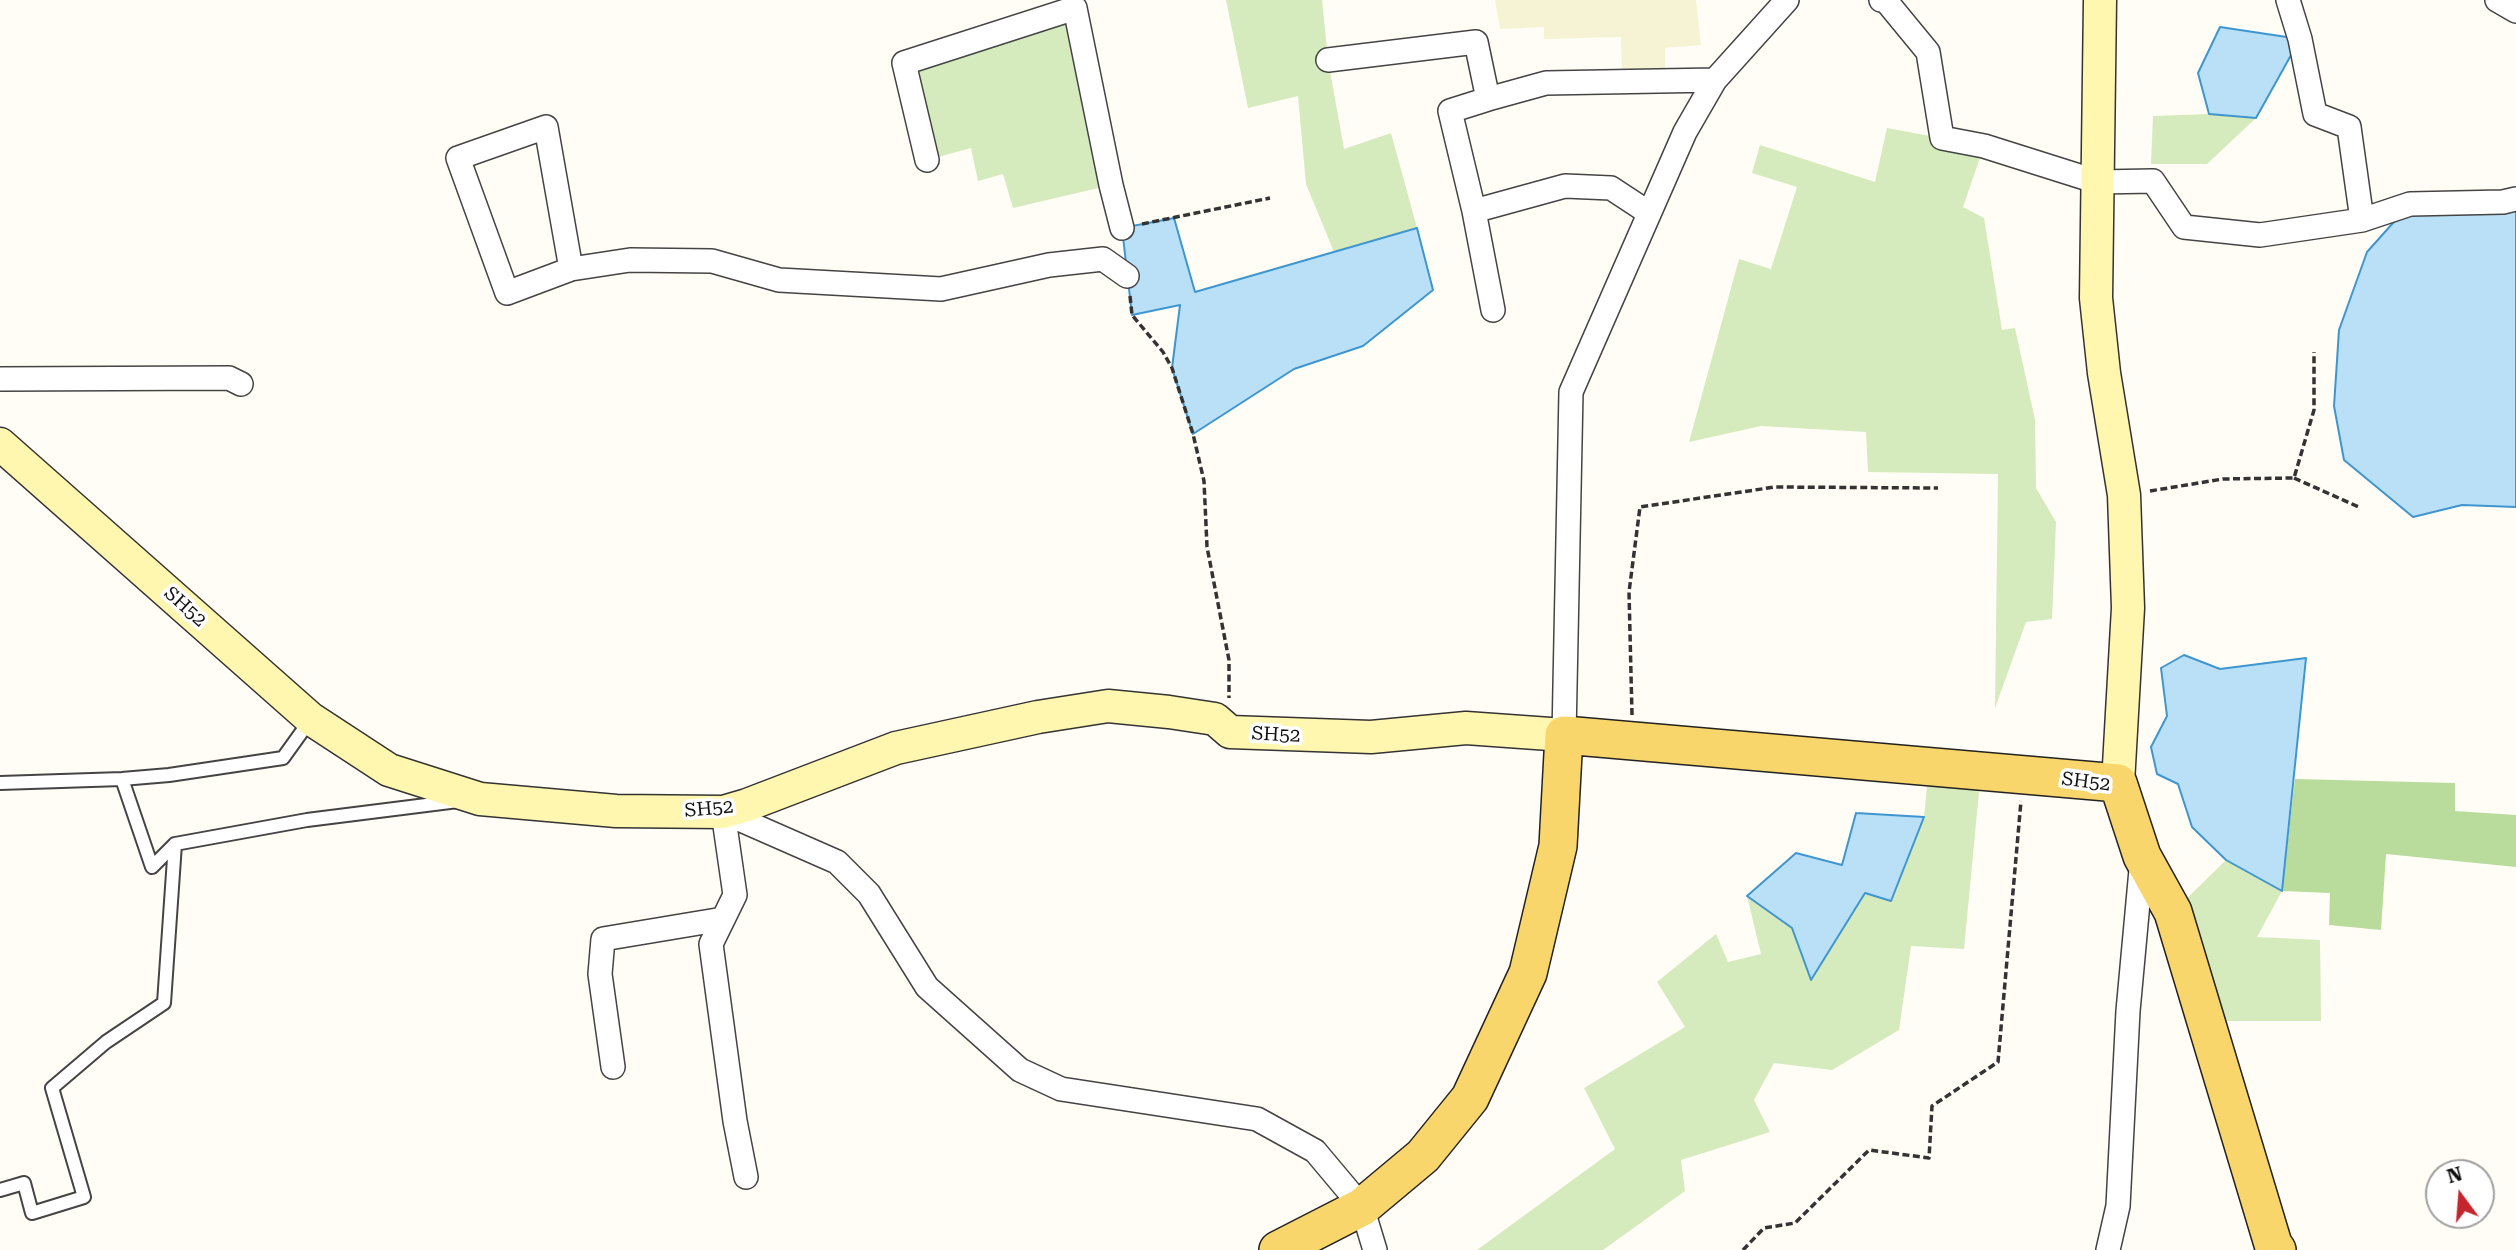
<!DOCTYPE html>
<style>
body{margin:0}
#map{position:relative;width:2516px;height:1250px;overflow:hidden;background:#fffdf5;font-family:"Roboto Serif",serif}
canvas{display:block}
.north{position:absolute;left:2425px;top:1159px;width:70px;height:70px;box-sizing:border-box;background:#fff;border:2px solid #a0a0a0;border-radius:50%;rotate:344deg;font-size:19px;font-weight:700;line-height:28px;text-align:center;color:#111}
.north::after{content:'';display:block;margin:auto;width:24px;height:32px;background:#c4262e;clip-path:polygon(50% 0,100% 100%,50% 72%,0 100%)}
</style>
<div id="map">
<canvas width="2516" height="1250"></canvas>
<div class="north">N</div>
</div>
<script>
const ctx = document.querySelector('canvas').getContext('2d');
ctx.lineJoin = 'round';
function paint(path, color) { ctx.fillStyle = color; ctx.fill(path, 'evenodd'); }
const shape = rows => new Path2D(rows.map(r => 'M' + r).join(''));
function trace(path, color, width, dash) { ctx.strokeStyle = color; ctx.lineWidth = width; ctx.lineCap = dash ? 'butt' : 'round'; ctx.setLineDash(dash || []); ctx.stroke(path); }
function label(font, color, halo, rows, align = 'center') {
  ctx.font = font + ' "Roboto Serif",serif'; ctx.lineWidth = 7; ctx.setLineDash([]); ctx.textBaseline = 'middle'; ctx.strokeStyle = halo; ctx.fillStyle = color; for (const [text, x, y, turn = 0] of rows) {
    ctx.save(); ctx.translate(x, y); ctx.rotate((+turn || 0) * Math.PI / 180); ctx.textAlign = isNaN(turn) ? turn : align; if (halo) ctx.strokeText(text, 0, 0); ctx.fillText(text, 0, 0); ctx.restore();
  }
}
const farmland = shape([
 [1495,0,1696,0,1701,45,1665,48,1665,81,1622,81,1621,37,1544,39,1544,27,1500,29]
]);
const green = shape([
 [1226,0,1322,0,1328,60,1344,149,1391,133,1417,228,1334,252,1306,184,1298,96,1248,108],
 [1075,8,1111,185,1013,208,1003,174,978,181,971,148,927,160,904,63],
 [2209,114,2256,118,2207,164,2151,164,2153,116],
 [1887,128,1984,146,1963,207,1984,218,2002,330,2015,328,2035,420,2036,488,2056,522,2052,619,2026,622,1995,708,1998,474,1868,472,1866,432,1761,426,1689,442,1739,259,1771,269,1797,187,1752,173,1760,145,1875,182],
 [1929,767,1981,771,1964,949,1911,946,1899,1030,1832,1070,1774,1063,1754,1100,1770,1132,1681,1160,1685,1191,1603,1250,1477,1250,1615,1149,1584,1088,1685,1027,1657,982,1716,934,1728,962,1761,954,1747,896,1792,928,1811,979,1865,893,1891,901,1924,817],
 [2226,860,2282,891,2257,937,2320,940,2321,1021,2205,1021,2173,912]
]);
const forest = shape([
 [2295,779,2455,783,2455,811,2516,815,2516,867,2386,854,2381,930,2329,925,2330,893,2282,891]
]);
const water = shape([
 [2220,27,2300,39,2256,118,2209,114,2198,73,2220,27],
 [2516,199,2516,507,2462,505,2413,517,2344,460,2334,406,2339,330,2367,252,2410,204,2516,199],
 [1174,218,1195,292,1417,228,1433,290,1363,346,1294,369,1193,434,1172,368,1180,305,1132,315,1122,228,1174,218],
 [2184,655,2220,669,2306,658,2282,891,2226,860,2192,827,2178,784,2157,774,2151,747,2167,716,2161,668,2184,655],
 [1856,813,1924,817,1891,901,1865,893,1811,980,1792,928,1747,896,1796,853,1842,865,1856,813]
]);
const path = shape([
 [1142,224,1270,198],
 [1130,296,1132,315,1163,352,1172,368,1193,434,1204,481,1207,547,1229,660,1229,698],
 [2294,478,2361,508],
 [2150,491,2223,479,2294,478,2314,410,2314,352],
 [1632,715,1629,592,1640,507,1775,487,1938,488],
 [1743,1250,1764,1228,1795,1223,1869,1150,1929,1158,1932,1106,1998,1062,2021,801]
]);
const lane = shape([
 [122,779,152,867,175,844],
 [0,783,122,779,169,775,283,758,311,719],
 [0,1190,24,1183,32,1213,84,1197,52,1088,106,1042,164,1003,175,844,307,820,458,801]
]);
const street = shape([
 [1881,0,1886,1,1928,52,1942,138,1984,146,2098,182,2153,181,2184,227,2260,235,2362,220,2410,204,2503,202,2516,199],
 [2288,0,2300,39,2315,114,2349,127,2362,220],
 [2497,0,2516,11],
 [1328,60,1476,42,1488,99,1546,83,1715,80],
 [927,160,904,63,1075,8,1111,185,1122,228],
 [1474,211,1450,111,1488,99],
 [571,269,507,293,458,158,546,127,571,269,630,260,712,261,779,280,941,289,1049,265,1103,259,1127,276],
 [1493,310,1474,211,1565,186,1611,188,1649,213],
 [0,379,229,378,241,384],
 [1564,735,1571,392,1685,132,1715,80,1787,0],
 [723,812,837,862,869,894,927,987,1020,1070,1061,1089,1257,1119,1315,1151,1362,1207,1375,1250],
 [723,812,735,895,711,944,735,1121,746,1177],
 [613,1067,600,974,603,939,723,919],
 [2108,1250,2118,1206,2128,1011,2142,859]
]);
const secondary = shape([
 [2100,0,2096,298,2104,373,2124,495,2128,608,2118,783],
 [0,444,311,719,389,770,480,799,616,811,723,812,747,805,896,748,1038,717,1108,706,1169,712,1215,719,1230,732,1371,737,1466,728,1564,735]
]);
const primary = shape([
 [1278,1250,1362,1207,1423,1156,1470,1098,1528,973,1558,846,1564,735,2118,783,2142,856,2173,912,2273,1244,2277,1250]
]);
const streetNames = [
 ["SH52",185,607,42],
 ["SH52",1276,735,3],
 ["SH52",2086,782,7],
 ["SH52",709,809,-5]
];
paint(farmland, '#f6f3d4');
paint(green, '#d5ebbd');
paint(forest, '#b9dc9c');
paint(water, '#b9e0f7');
trace(water, '#3f96cf', 2);
trace(lane, '#444', 16);
trace(street, '#444', 26);
trace(secondary, '#333', 35);
trace(primary, '#222', 40);
trace(path, '#333', 3.5, [7, 3.5]);
trace(lane, '#fff', 12);
trace(street, '#fff', 23);
trace(secondary, '#fff6b0', 32);
trace(primary, '#f9d66b', 37);
label('19px', '#111', '#fff', streetNames);
</script>
